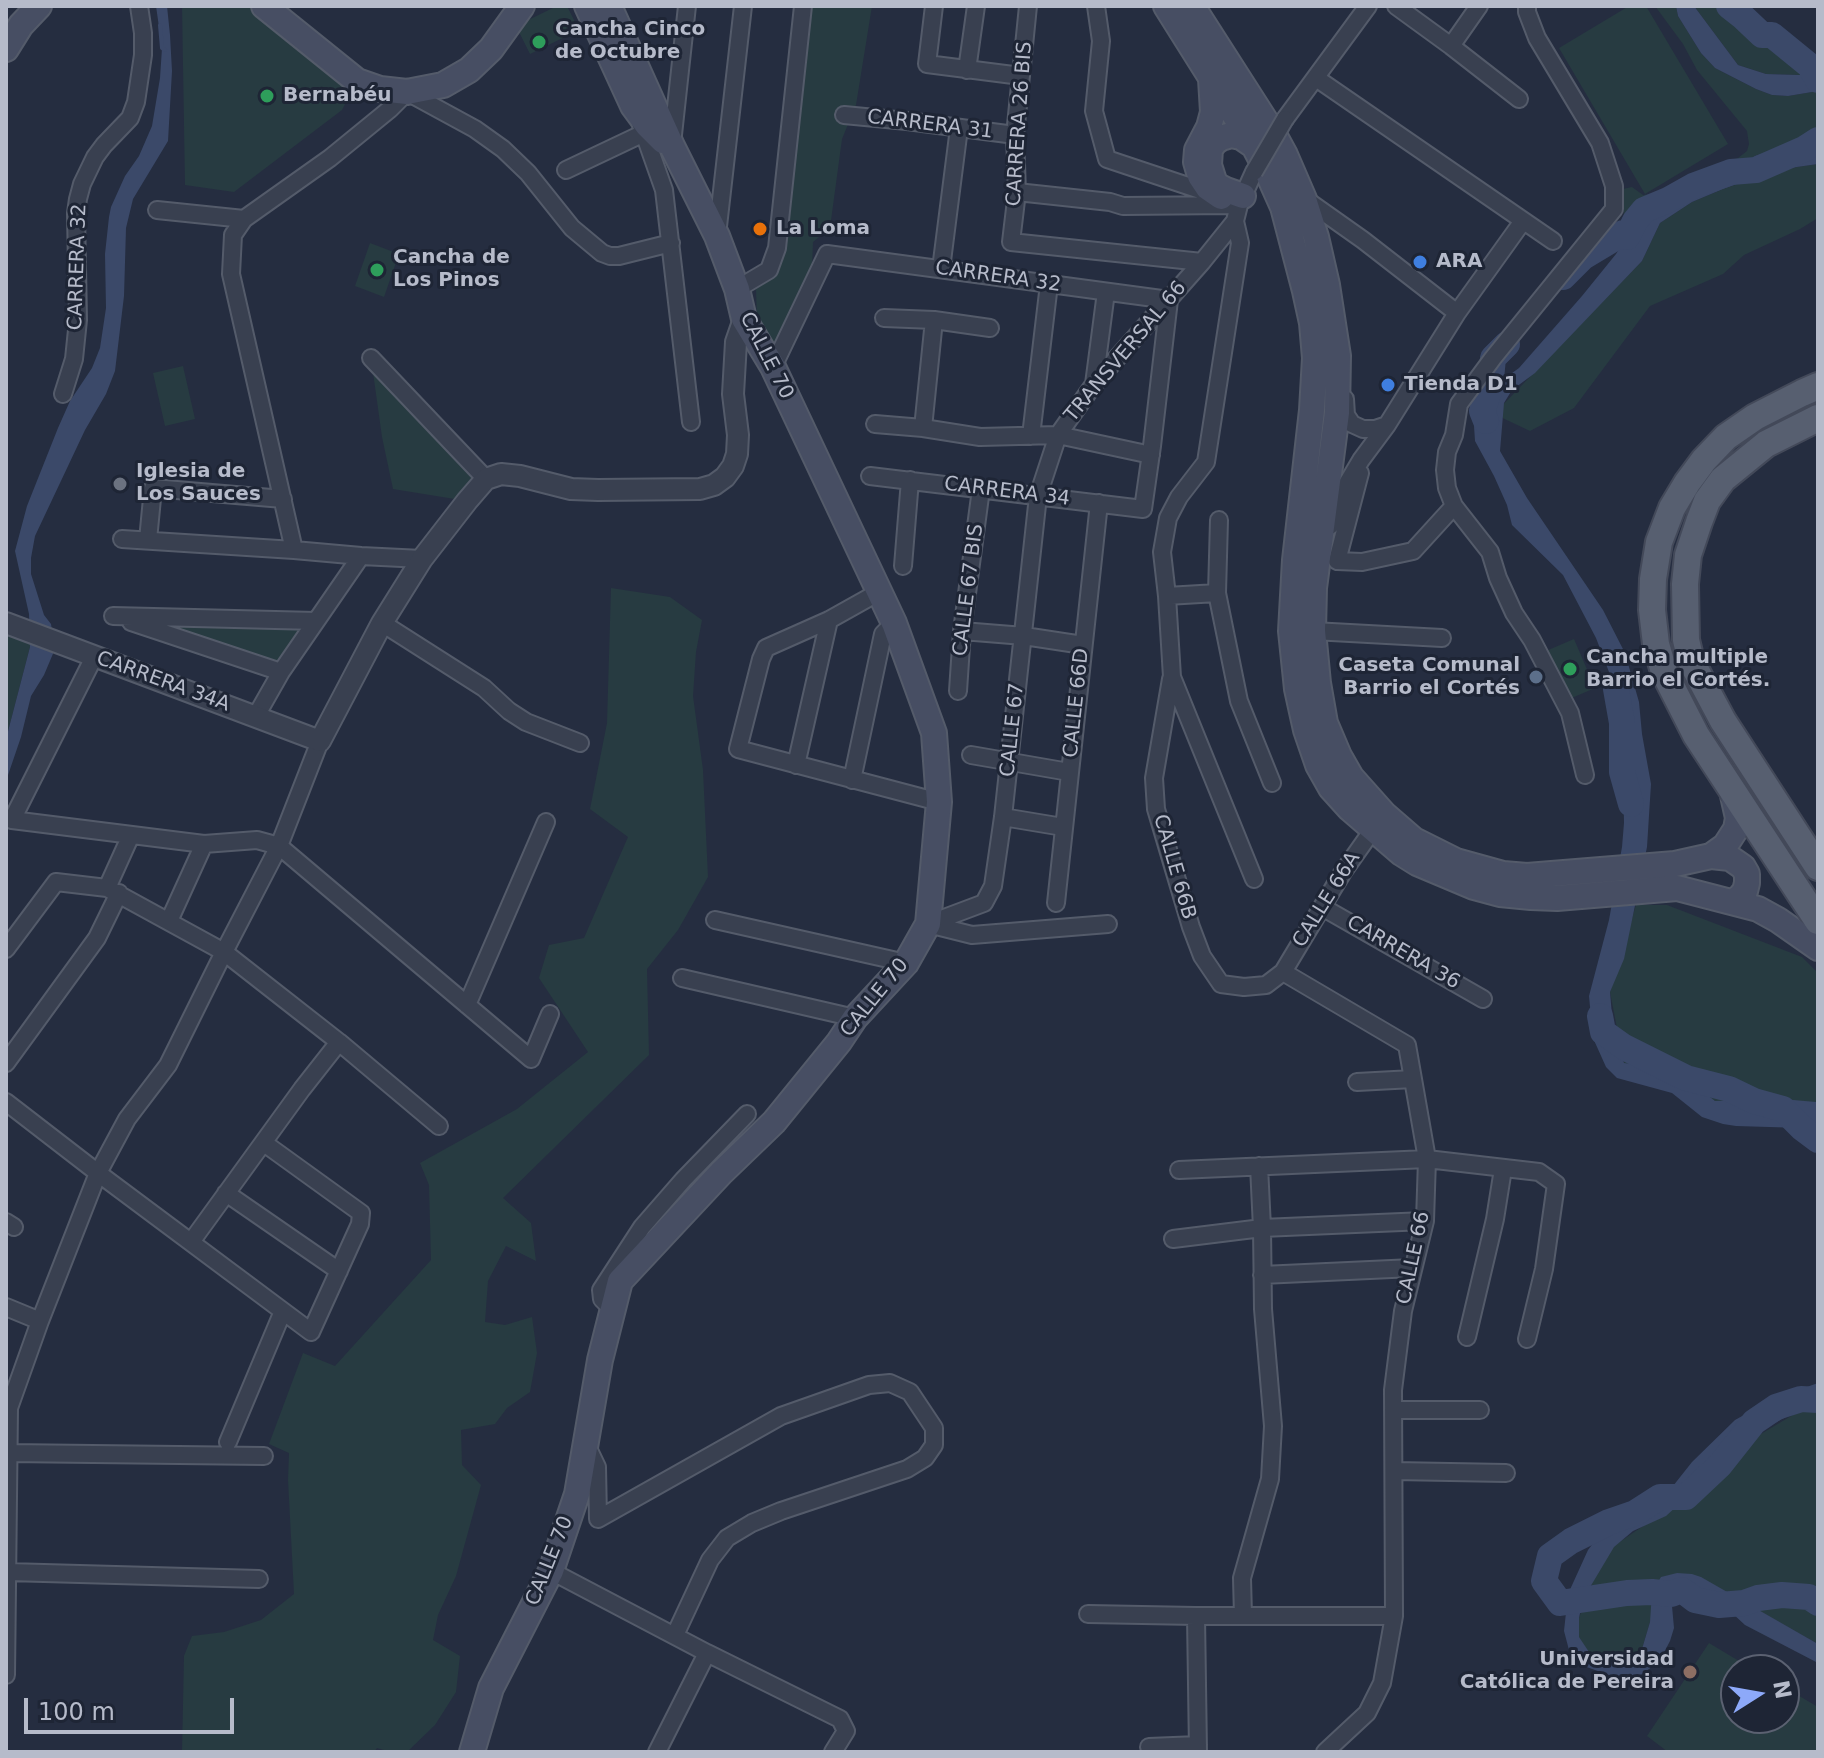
<!DOCTYPE html>
<meta charset="utf-8">
<style>
body{margin:0}
#map{position:relative;width:1824px;height:1758px;overflow:hidden;background:#252d40;font-family:"DejaVu Sans",sans-serif}
canvas{display:block}
.frame{position:absolute;inset:0;border:8px solid #b6bbca;pointer-events:none}
.north{position:absolute;left:1720px;top:1654px;width:80px;height:80px;box-sizing:border-box;background:#1e2535;border:2px solid #5b6171;border-radius:50%;rotate:79deg;font-size:22px;font-weight:700;line-height:32px;text-align:center;color:#b6bbca}
.north::after{content:'';display:block;margin:auto;width:28px;height:36px;background:#8da9f9;clip-path:polygon(50% 0,100% 100%,50% 72%,0 100%)}
.scale{position:absolute;left:24px;top:1698px;width:210px;height:36px;box-sizing:border-box;border:4px solid #b6bbca;border-top:0;padding-left:10px;font-size:24px;line-height:28px;white-space:nowrap;color:#b6bbca;-webkit-text-stroke:6px #1e2535;paint-order:stroke}
</style>
<div id="map">
<canvas width="1824" height="1758"></canvas>
<div class="frame"></div>
<div class="north">N</div>
<div class="scale">100 m</div>
</div>
<script>
const ctx = document.querySelector('canvas').getContext('2d');
ctx.lineJoin = 'round';
function paint(path, color) { ctx.fillStyle = color; ctx.fill(path, 'evenodd'); }
const shape = rows => new Path2D(rows.map(r => 'M' + r).join(''));
function trace(path, color, width, dash) { ctx.strokeStyle = color; ctx.lineWidth = width; ctx.lineCap = dash ? 'butt' : 'round'; ctx.setLineDash(dash || []); ctx.stroke(path); }
function label(font, color, halo, rows, align = 'center') {
  ctx.font = font + ' "DejaVu Sans",sans-serif'; ctx.lineWidth = 6; ctx.setLineDash([]); ctx.textBaseline = 'middle'; ctx.strokeStyle = halo; ctx.fillStyle = color; for (const [text, x, y, turn = 0] of rows) {
    ctx.save(); ctx.translate(x, y); ctx.rotate((+turn || 0) * Math.PI / 180); ctx.textAlign = isNaN(turn) ? turn : align; if (halo) ctx.strokeText(text, 0, 0); ctx.fillText(text, 0, 0); ctx.restore();
  }
}
const green = shape([
 [182,6,264,6,357,81,342,110,234,192,185,185],
 [557,6,567,6,579,30,530,54,516,26],
 [810,6,872,6,856,105,842,139,830,228,813,242,812,269,772,352,757,321,756,289,769,280,783,255,790,204,795,120],
 [1629,6,1646,6,1728,144,1645,194,1559,48],
 [1655,6,1676,6,1678,16,1701,53,1715,68,1756,89,1772,95,1788,96,1818,91,1818,135,1755,156,1731,172,1693,186,1648,210,1635,221,1627,237,1620,236,1616,230,1624,216,1622,199,1623,189,1632,187,1643,195,1666,192,1738,158,1747,151,1749,144,1747,131,1697,70,1683,44],
 [1694,6,1715,6,1723,15,1750,32,1762,35,1772,35,1796,42,1818,56,1818,73,1799,75,1766,74,1738,65],
 [1818,164,1818,218,1800,229,1744,255,1723,274,1650,306,1574,408,1530,431,1494,414,1642,261,1660,223,1692,202,1723,189,1776,170],
 [370,243,399,254,384,297,355,286],
 [371,358,486,479,467,501,393,489,382,437],
 [183,366,195,419,165,426,153,373],
 [611,588,670,597,702,620,696,652,693,696,703,770,708,877,678,930,647,969,649,1055,503,1198,531,1223,536,1261,506,1246,488,1281,485,1322,505,1325,532,1317,537,1353,530,1392,507,1408,495,1424,461,1430,462,1465,481,1485,456,1576,438,1615,433,1640,460,1656,456,1692,435,1725,407,1752,390,1752,377,1748,374,1752,182,1752,184,1656,192,1636,224,1632,261,1620,294,1594,288,1480,289,1453,269,1444,303,1353,335,1366,431,1260,429,1185,420,1163,517,1109,588,1052,539,978,549,945,584,938,628,837,590,809,607,723],
 [113,616,316,621,281,672],
 [6,623,30,633,30,647,6,739],
 [1574,639,1595,688,1567,700,1546,651],
 [1636,905,1667,905,1802,957,1818,973,1818,1105,1715,1101,1624,1064,1610,992],
 [1818,1400,1818,1644,1715,1586,1677,1573,1650,1622,1639,1659,1626,1662,1591,1656,1579,1638,1579,1618,1592,1584,1593,1560,1686,1497,1729,1453],
 [1709,1643,1754,1670,1736,1670,1736,1718,1784,1718,1784,1687,1818,1707,1818,1752,1668,1752,1647,1736]
]);
const water = shape([
 [156,6,167,6,170,35,172,71,168,141,133,199,126,228,124,296,115,371,106,394,85,430,35,536,31,558,31,574,44,615,51,624,55,649,44,675,31,696,21,737,6,781,6,739,30,647,29,614,15,551,27,506,58,428,70,401,92,368,100,348,106,308,105,254,109,217,111,207,125,176,139,156,152,126,160,78,162,48],
 [1676,6,1694,6,1738,65,1766,74,1799,75,1818,73,1818,91,1788,96,1772,95,1756,89,1715,68,1701,53,1678,16],
 [1818,135,1818,164,1776,170,1723,189,1692,202,1660,223,1642,261,1535,373,1512,390,1504,403,1500,451,1527,498,1603,610,1625,653,1639,702,1642,734,1651,784,1647,847,1624,959,1610,992,1613,1027,1624,1063,1663,1068,1686,1078,1715,1101,1782,1099,1816,1102,1818,1103,1818,1133,1802,1128,1736,1126,1723,1124,1702,1117,1672,1093,1617,1078,1606,1067,1593,1038,1589,996,1609,920,1622,847,1624,823,1622,723,1617,693,1596,638,1563,575,1512,525,1507,505,1494,476,1475,441,1474,426,1478,406,1490,389,1519,368,1582,296,1616,254,1627,237,1635,221,1648,210,1693,186,1731,172,1755,156],
 [1818,1383,1818,1400,1737,1443,1702,1483,1666,1516,1633,1531,1614,1547,1583,1599,1579,1618,1579,1637,1591,1655,1608,1662,1626,1662,1639,1659,1650,1622,1652,1592,1661,1577,1677,1573,1692,1574,1701,1577,1818,1644,1818,1663,1745,1625,1732,1613,1719,1605,1693,1592,1682,1590,1671,1595,1674,1628,1670,1641,1659,1662,1639,1676,1627,1679,1609,1675,1581,1665,1574,1659,1569,1650,1564,1631,1568,1594,1588,1550,1609,1522,1660,1497,1673,1486,1692,1462,1735,1420,1773,1399]
]);
const stream = shape([
 [160,25,162,48,165,50]
]);
const river = shape([
 [1729,6,1743,17,1762,35,1772,35,1810,66,1818,80],
 [1563,277,1583,257,1623,233,1627,237,1635,221,1644,210,1668,200,1693,186,1731,172,1756,170,1804,149,1818,140],
 [1486,421,1482,411,1490,389,1493,358,1507,344],
 [1616,689,1622,723,1622,772,1631,804],
 [1600,1016,1603,1032,1624,1047,1686,1078,1729,1089,1754,1101,1783,1109,1802,1128,1818,1140],
 [1818,1400,1801,1399,1776,1407,1754,1422,1720,1465,1686,1497,1660,1497,1635,1513,1609,1522,1571,1541,1550,1556,1544,1581,1560,1603,1627,1593,1652,1592,1671,1594,1682,1590,1695,1600,1719,1605,1744,1603,1758,1598,1782,1595,1809,1597,1818,1603]
]);
const minor = shape([
 [934,6,927,64,1021,76],
 [1028,6,1015,135,1017,192,1011,242,1202,262],
 [1096,6,1101,41,1094,111,1107,159,1212,194],
 [1396,6,1451,46,1519,99],
 [1527,6,1527,12,1537,38,1600,143,1614,186,1614,209,1493,358,1459,404,1454,435,1447,452,1445,470,1447,488,1454,506,1490,552,1498,578,1514,613,1532,640,1570,713,1585,775],
 [1451,46,1479,6],
 [967,70,976,6],
 [1316,78,1553,241],
 [844,115,907,121,1015,135],
 [1285,119,1368,6],
 [640,122,664,190,691,422],
 [672,144,687,6],
 [566,170,644,133],
 [1017,192,1110,202,1123,206,1230,205],
 [1305,199,1363,240,1457,313],
 [157,210,244,219],
 [717,235,743,6],
 [941,269,959,128],
 [737,289,769,270,777,248,803,6],
 [884,318,934,320,990,328],
 [371,358,486,479],
 [773,367,827,254,1169,300],
 [1094,384,1106,292],
 [63,394,74,359,78,320,76,213,78,199,82,184,95,157,104,145,130,118,136,102,143,55,143,33,139,6],
 [1345,399,1346,415,1352,424,1363,429,1375,429,1387,425],
 [875,424,923,428,980,437,1058,435,1151,455],
 [923,428,934,320],
 [1031,436,1049,284],
 [1360,473,1337,561,1362,562,1413,551,1454,506],
 [870,476,1143,509,1152,446,1169,300],
 [1219,520,1217,593,1239,701,1272,783],
 [1330,526,1342,492,1361,460,1387,425,1457,313,1523,221],
 [122,539,294,550,361,556,422,559],
 [148,540,153,488,283,499],
 [294,550,231,274,233,235,244,219,330,158,390,109,407,92,475,129,503,149,528,173,572,228,602,253,610,256,619,256,671,243],
 [903,566,910,480],
 [879,592,829,620,766,648,761,659,738,749,939,802],
 [1167,596,1217,593],
 [113,616,316,621],
 [131,622,281,672],
 [382,623,484,688,509,711,526,722,580,743],
 [962,631,1024,636,1083,645],
 [1313,631,1442,638],
 [94,657,12,820,204,844,257,840,279,846,531,1059,550,1014],
 [1171,679,1154,778,1156,809,1191,927,1202,956,1221,984,1244,987,1266,985,1283,972,1343,872,1379,821],
 [958,691,962,631,981,489],
 [256,716,281,672,361,556],
 [971,755,1069,772],
 [796,765,829,620],
 [852,780,883,634,894,623],
 [1003,817,1063,827],
 [1254,879,1172,677,1167,596,1162,552,1168,518,1179,497,1206,462,1240,243,1235,221,1239,205,1254,172],
 [107,888,131,835],
 [1056,903,1099,503],
 [1322,907,1483,999],
 [715,920,906,963],
 [169,921,204,844],
 [928,924,984,903,993,886,1003,817,1038,496,1058,435,1094,384,1202,262,1235,221],
 [928,924,972,935,1108,924],
 [6,949,56,882,107,888,224,952,339,1042,439,1126],
 [1283,972,1407,1045,1427,1159,1425,1221,1403,1311,1393,1390,1394,1616,1382,1683,1367,1713,1325,1752],
 [682,978,855,1018],
 [467,1005,546,822],
 [6,1063,97,938,119,893],
 [1357,1082,1413,1079],
 [6,1102,98,1173,311,1332,360,1224,361,1213,264,1143],
 [1179,1170,1427,1159,1539,1172,1556,1184,1544,1269,1527,1339],
 [226,1193,339,1271],
 [6,1222,14,1227],
 [1173,1239,1262,1228,1425,1221],
 [191,1242,302,1089,339,1042],
 [1262,1275,1413,1268],
 [6,1307,40,1321],
 [613,1310,602,1299,601,1290,642,1227,683,1180,747,1114],
 [1467,1337,1495,1219,1503,1169],
 [1393,1410,1480,1410],
 [228,1442,283,1311],
 [586,1444,597,1467,598,1519,781,1416,869,1385,890,1383,910,1392,934,1428,934,1445,925,1458,907,1469,781,1511,752,1523,727,1538,710,1560,675,1635],
 [8,1453,264,1456],
 [1394,1471,1506,1473],
 [551,1571,707,1653,840,1719,846,1731,833,1752],
 [8,1572,259,1579],
 [1088,1614,1196,1616,1394,1616],
 [1196,1616,1198,1752],
 [1243,1616,1242,1578,1270,1479,1273,1426,1263,1309,1262,1228,1259,1166],
 [6,1675,9,1408,40,1321,98,1173,127,1119,168,1065,224,952,279,846,320,741],
 [1149,1747,1198,1745],
 [657,1752,707,1653]
]);
const tertiary = shape([
 [6,623,320,741,382,623,422,559,467,501,486,479,501,474,520,476,571,489,598,490,700,489,714,485,725,477,733,466,737,454,738,435,733,394,736,342,744,319]
]);
const secondary = shape([
 [264,6,357,81,380,89,407,92,443,85,469,70,491,49,522,6],
 [587,6,633,106,647,125,663,141],
 [1166,6,1254,146,1266,169,1283,207,1305,291,1312,323,1315,358,1312,410,1295,560,1291,631,1297,689,1306,730,1318,765,1331,788,1350,809,1401,853,1417,863,1474,887,1500,894,1531,897,1557,898,1677,888,1758,909,1778,920,1818,948],
 [1192,6,1272,131,1285,155,1304,199,1316,237,1327,285,1338,356,1337,413,1314,588,1313,631,1318,683,1325,723,1339,756,1351,777,1384,814,1414,840,1456,861,1503,874,1527,876,1675,864,1711,856,1730,858,1743,867,1747,874,1747,883,1745,891,1740,897,1732,902],
 [6,49,21,25,39,6],
 [1211,79,1213,112,1209,127,1197,150,1196,162,1200,176,1208,188,1221,197],
 [1243,196,1226,190,1218,186,1214,181,1209,165,1210,149,1215,142,1221,138,1231,135,1241,137,1254,146],
 [1711,856,1725,846,1736,829,1738,818,1732,791],
 [472,1752,491,1688,551,1571,577,1494,600,1360,620,1281,721,1173,774,1122,839,1042,855,1018,906,963,928,924,939,802,934,733,894,623,773,367,744,319,737,289,717,236,672,146,609,6]
]);
const primary = shape([
 [1818,386,1802,393,1755,417,1726,437,1704,460,1687,483,1672,508,1659,542,1653,579,1652,610,1656,644,1664,672,1696,735,1818,921],
 [1818,418,1766,444,1723,479,1707,501,1699,522,1688,555,1685,584,1686,640,1691,661,1723,721,1818,867]
]);
const minorBridge = shape([
 [1254,172,1285,119]
]);
const markers = [
 [539,42,8,"#2e9e5b"],
 [267,96,8,"#2e9e5b"],
 [760,229,8,"#e8710a"],
 [1420,262,8,"#3f7fe0"],
 [377,270,8,"#2e9e5b"],
 [1388,385,8,"#3f7fe0"],
 [120,484,8,"#6b7280"],
 [1570,669,8,"#2e9e5b"],
 [1536,677,8,"#5c6f8a"],
 [1690,1672,8,"#8d6e63"]
];
const poiNames = [
 ["Cancha Cinco",555,30],
 ["de Octubre",555,53],
 ["Bernabéu",283,96],
 ["La Loma",776,229],
 ["Cancha de",393,258],
 ["Los Pinos",393,281],
 ["ARA",1436,262],
 ["Tienda D1",1404,385],
 ["Iglesia de",136,472],
 ["Los Sauces",136,495],
 ["Cancha multiple",1586,658],
 ["Barrio el Cortés.",1586,681],
 ["Caseta Comunal",1520,666,"right"],
 ["Barrio el Cortés",1520,689,"right"],
 ["Universidad",1674,1660,"right"],
 ["Católica de Pereira",1674,1683,"right"]
];
const streetNames = [
 ["CARRERA 26 BIS",1020,124,-86],
 ["CARRERA 31",930,125,7],
 ["CARRERA 32",78,267,-88],
 ["CARRERA 32",998,277,8],
 ["TRANSVERSAL 66",1126,352,-50],
 ["CALLE 70",766,356,63],
 ["CARRERA 34",1007,492,7],
 ["CALLE 67 BIS",969,590,-83],
 ["CARRERA 34A",163,682,20],
 ["CALLE 66D",1077,703,-84],
 ["CALLE 67",1013,730,-84],
 ["CALLE 66B",1174,867,74],
 ["CALLE 66A",1327,900,-58],
 ["CARRERA 36",1403,953,30],
 ["CALLE 70",875,998,-51],
 ["CALLE 66",1414,1258,-78],
 ["CALLE 70",550,1561,-68]
];
paint(green, '#273b41');
paint(water, '#3b4969');
trace(stream, '#3b4969', 4);
trace(river, '#3b4969', 26);
trace(minor, '#545b6a', 20);
trace(tertiary, '#545b6a', 24);
trace(secondary, '#545b6a', 28);
trace(primary, '#434959', 30);
trace(minor, '#394050', 16);
trace(tertiary, '#394050', 20);
trace(secondary, '#474e63', 24);
trace(primary, '#575f70', 26);
trace(minorBridge, '#545b6a', 20, []);
trace(minorBridge, '#394050', 16);
for (const [x, y, r, color] of markers) { const dot = new Path2D(); dot.arc(x, y, r, 0, 2 * Math.PI); ctx.fillStyle = color; ctx.fill(dot); trace(dot, '#1e2535', 3); }
label('bold 20px', '#b6bbca', '#1e2535', poiNames, 'left');
label('20px', '#b6bbca', '#1e2535', streetNames);
</script>
